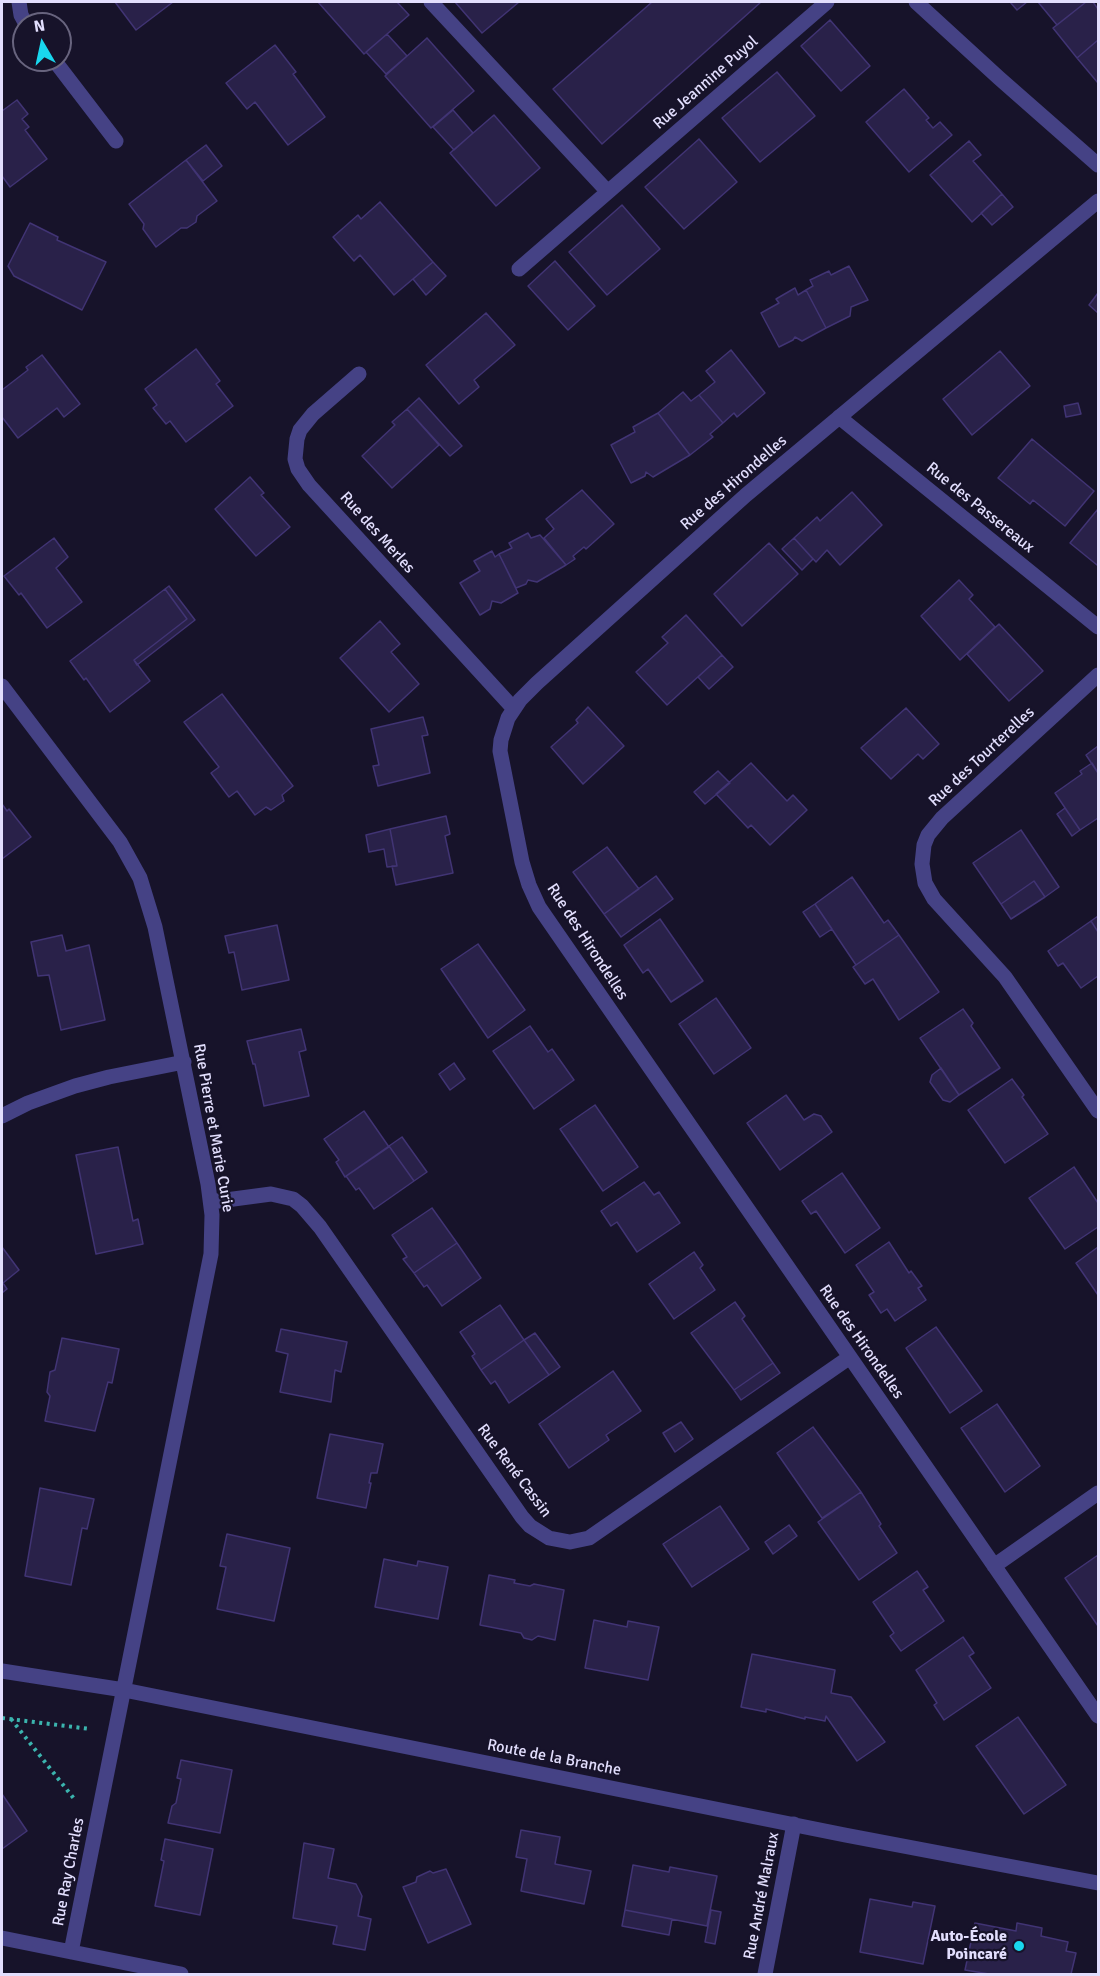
<!DOCTYPE html>
<meta charset="utf-8">
<style>
body{margin:0}
#map{position:relative;width:1100px;height:1976px;overflow:hidden;background:#17132a;font-family:Signika,sans-serif}
canvas{display:block}
.frame{position:absolute;inset:0;border:3px solid #e2defd;pointer-events:none}
.north{position:absolute;left:12px;top:12px;width:60px;height:60px;box-sizing:border-box;background:#17132a;border:2px solid #68647e;border-radius:50%;rotate:351deg;font-size:16px;font-weight:700;line-height:24px;text-align:center;color:#e2defd}
.north::after{content:'';display:block;margin:auto;width:21px;height:27px;background:#19d7ee;clip-path:polygon(50% 0,100% 100%,50% 72%,0 100%)}
</style>
<div id="map">
<canvas width="1100" height="1976"></canvas>
<div class="frame"></div>
<div class="north">N</div>
</div>
<script>
const ctx = document.querySelector('canvas').getContext('2d');
ctx.lineJoin = 'round';
function paint(path, color) { ctx.fillStyle = color; ctx.fill(path, 'evenodd'); }
const shape = rows => new Path2D(rows.map(r => 'M' + r).join(''));
function trace(path, color, width, dash) { ctx.strokeStyle = color; ctx.lineWidth = width; ctx.lineCap = dash ? 'butt' : 'round'; ctx.setLineDash(dash || []); ctx.stroke(path); }
function label(font, color, halo, rows, align = 'center') {
  ctx.font = font + ' Signika,sans-serif'; ctx.lineWidth = 4.5; ctx.setLineDash([]); ctx.textBaseline = 'middle'; ctx.strokeStyle = halo; ctx.fillStyle = color; for (const [text, x, y, turn = 0] of rows) {
    ctx.save(); ctx.translate(x, y); ctx.rotate((+turn || 0) * Math.PI / 180); ctx.textAlign = isNaN(turn) ? turn : align; if (halo) ctx.strokeText(text, 0, 0); ctx.fillText(text, 0, 0); ctx.restore();
  }
}
const building = shape([
 [115,2,173,2,136,30,115,2],
 [318,2,397,2,409,15,364,54,318,2],
 [455,2,519,2,482,33,455,2],
 [652,2,761,2,602,144,553,89,652,2],
 [1010,2,1027,2,1017,10,1010,2],
 [1038,2,1086,2,1057,25,1038,2],
 [1086,2,1093,2,1098,9,1098,40,1077,58,1053,28,1086,2],
 [830,20,870,66,841,91,801,46,830,20],
 [387,34,407,56,386,74,366,52,387,34],
 [427,38,474,91,431,128,385,76,427,38],
 [1098,40,1098,83,1077,58,1098,40],
 [275,45,296,72,293,74,325,117,288,145,255,102,247,109,226,83,275,45],
 [777,72,815,116,760,162,722,118,777,72],
 [904,89,929,118,926,120,933,128,940,122,952,135,909,172,866,122,904,89],
 [17,100,28,114,22,119,29,127,25,130,47,159,10,187,2,176,2,111,17,100],
 [453,110,473,133,454,150,433,127,453,110],
 [494,115,540,168,496,206,450,153,494,115],
 [699,139,737,182,684,229,645,187,699,139],
 [969,141,981,155,973,161,1002,194,972,222,930,175,969,141],
 [206,145,222,166,203,181,186,160,206,145],
 [186,160,217,201,197,216,196,222,187,228,181,228,156,247,143,229,144,224,129,204,186,160],
 [1002,194,1013,207,992,225,981,213,1002,194],
 [380,202,433,262,394,295,360,255,354,261,333,237,358,215,361,219,380,202],
 [622,205,660,249,607,295,569,252,622,205],
 [30,223,58,237,57,240,106,262,82,310,14,276,8,266,30,223],
 [555,261,595,306,568,330,528,286,555,261],
 [433,262,446,276,426,295,413,279,433,262],
 [849,266,868,300,851,307,850,316,826,328,806,290,813,286,810,280,829,271,831,275,849,266],
 [795,288,798,295,806,290,826,328,802,341,795,337,793,340,779,347,761,313,779,303,776,299,795,288],
 [1098,293,1098,313,1089,305,1098,293],
 [486,313,515,345,474,380,479,387,459,404,426,365,486,313],
 [196,349,220,381,216,384,233,406,186,442,170,421,166,424,153,408,157,405,145,389,196,349],
 [731,350,765,393,737,417,734,413,723,423,699,395,715,382,706,371,731,350],
 [1000,351,1030,386,972,435,943,399,1000,351],
 [42,355,80,404,64,417,57,408,18,438,2,417,2,390,28,370,26,367,42,355],
 [683,392,691,401,699,395,723,423,710,434,713,437,690,455,658,413,683,392],
 [419,398,462,446,450,456,407,409,419,398],
 [1078,403,1081,414,1066,417,1064,406,1078,403],
 [407,409,439,445,392,488,362,456,395,425,392,422,407,409],
 [658,413,690,455,653,477,646,472,645,476,631,483,611,445,635,432,633,427,658,413],
 [1032,439,1094,491,1065,526,1033,500,1030,504,998,478,1032,439],
 [250,477,264,493,261,495,290,527,256,556,215,509,250,477],
 [582,490,614,524,586,549,584,547,573,556,575,559,566,565,544,538,554,529,546,519,582,490],
 [852,492,882,525,840,565,827,550,816,562,794,538,817,517,820,521,852,492],
 [1098,509,1098,563,1097,565,1070,543,1098,509],
 [528,533,531,538,540,535,566,565,537,582,528,580,526,584,516,588,499,554,512,548,509,543,528,533],
 [54,538,68,557,56,568,82,602,47,628,21,593,19,595,4,576,54,538],
 [794,538,813,559,802,570,782,549,794,538],
 [769,543,798,574,742,626,714,594,769,543],
 [492,551,495,557,499,554,518,593,501,603,492,601,490,609,480,615,460,583,480,571,474,561,492,551],
 [959,580,973,595,969,599,995,627,960,660,921,616,959,580],
 [169,586,195,620,137,665,134,660,187,619,165,589,169,586],
 [165,589,187,619,134,660,150,681,110,712,86,678,84,680,70,661,165,589],
 [686,615,722,655,667,705,636,672,668,643,662,637,686,615],
 [380,621,400,644,391,652,419,684,389,712,340,658,380,621],
 [999,624,1043,671,1009,701,967,654,999,624],
 [722,655,733,667,709,689,698,677,722,655],
 [222,694,293,786,282,795,284,801,271,810,266,807,255,815,237,791,229,797,211,773,219,767,184,722,222,694],
 [588,707,624,746,583,784,551,747,578,723,576,720,588,707],
 [906,708,939,744,923,759,918,754,891,779,861,748,906,708],
 [423,717,428,735,422,736,430,773,378,786,373,766,379,765,371,729,423,717],
 [1098,746,1098,773,1086,755,1098,746],
 [751,763,787,801,793,795,807,810,770,845,751,825,748,828,716,794,751,763],
 [1092,763,1098,773,1098,818,1080,830,1055,793,1082,774,1080,771,1092,763],
 [718,771,730,783,705,804,694,792,718,771],
 [2,804,7,811,9,809,31,837,2,859,2,804],
 [1065,808,1080,830,1072,836,1057,814,1065,808],
 [446,816,450,834,445,836,453,873,396,885,392,866,397,866,390,829,446,816],
 [390,829,397,866,387,867,384,849,369,852,366,835,390,829],
 [1021,830,1059,887,1045,897,1034,881,1001,904,973,863,1021,830],
 [607,847,639,889,604,914,573,872,607,847],
 [656,876,673,899,621,937,604,914,656,876],
 [852,877,884,923,888,920,899,935,856,965,815,904,852,877],
 [1034,881,1045,897,1011,919,1001,904,1034,881],
 [815,904,832,929,820,937,803,912,815,904],
 [1098,916,1098,932,1091,921,1098,916],
 [660,919,703,981,671,1002,648,969,643,973,624,945,660,919],
 [1091,921,1098,932,1098,976,1081,988,1063,963,1058,966,1048,951,1091,921],
 [277,925,289,980,242,990,234,952,229,953,225,936,277,925],
 [62,935,66,951,89,945,105,1020,61,1030,49,975,38,976,31,942,62,935],
 [899,935,939,992,899,1020,873,979,865,984,853,967,899,935],
 [478,944,525,1010,488,1038,441,969,478,944],
 [716,998,751,1048,714,1074,679,1024,716,998],
 [963,1009,973,1023,971,1026,1000,1068,959,1095,920,1038,963,1009],
 [530,1026,548,1052,552,1049,574,1080,534,1109,493,1051,530,1026],
 [301,1029,306,1050,299,1052,309,1096,264,1106,255,1064,253,1064,247,1041,301,1029],
 [454,1063,465,1079,450,1090,439,1074,454,1063],
 [941,1068,959,1095,950,1102,943,1100,930,1082,932,1075,941,1068],
 [1012,1079,1024,1095,1022,1097,1048,1134,1005,1163,968,1110,1012,1079],
 [786,1095,804,1120,814,1114,821,1116,832,1132,780,1170,747,1123,786,1095],
 [595,1105,638,1167,603,1191,560,1129,595,1105],
 [364,1111,389,1147,345,1177,336,1162,339,1160,324,1139,364,1111],
 [402,1137,427,1172,414,1181,389,1146,402,1137],
 [389,1146,414,1181,374,1209,359,1188,356,1190,346,1176,389,1146],
 [118,1147,133,1221,138,1219,143,1244,96,1254,76,1155,118,1147],
 [1074,1167,1098,1203,1098,1227,1065,1249,1029,1198,1074,1167],
 [842,1173,880,1228,845,1253,816,1211,811,1214,802,1201,842,1173],
 [644,1182,654,1195,659,1192,680,1223,637,1252,617,1222,611,1226,601,1211,644,1182],
 [432,1208,457,1243,414,1273,403,1259,407,1257,392,1235,432,1208],
 [889,1242,909,1273,911,1271,922,1286,918,1288,926,1300,895,1321,887,1309,881,1313,869,1295,874,1292,856,1265,889,1242],
 [457,1243,481,1278,442,1306,427,1285,424,1287,414,1273,457,1243],
 [2,1247,19,1270,3,1283,7,1289,2,1293,2,1247],
 [1098,1247,1098,1295,1076,1263,1098,1247],
 [694,1252,703,1265,700,1268,715,1290,674,1319,649,1284,694,1252],
 [735,1302,745,1316,742,1319,773,1363,734,1390,691,1333,735,1302],
 [500,1305,524,1340,481,1370,472,1356,475,1354,460,1332,500,1305],
 [936,1327,982,1391,950,1413,906,1348,936,1327],
 [281,1329,347,1342,341,1372,335,1370,331,1402,280,1392,288,1354,276,1351,281,1329],
 [535,1333,560,1367,549,1375,524,1340,535,1333],
 [62,1338,119,1349,112,1383,108,1382,95,1431,45,1421,50,1396,47,1392,50,1372,55,1370,62,1338],
 [524,1340,549,1375,509,1403,495,1381,491,1384,481,1370,524,1340],
 [773,1363,780,1373,741,1400,734,1390,773,1363],
 [613,1371,641,1411,606,1435,609,1440,569,1468,539,1424,613,1371],
 [997,1404,1040,1466,1005,1492,961,1428,997,1404],
 [681,1422,693,1439,675,1452,663,1433,681,1422],
 [813,1427,861,1492,822,1518,777,1453,813,1427],
 [330,1434,383,1444,377,1473,371,1473,369,1483,371,1483,366,1508,317,1498,330,1434],
 [40,1488,94,1499,87,1529,82,1528,71,1585,25,1576,40,1488],
 [861,1492,881,1524,879,1526,897,1553,859,1580,818,1522,861,1492],
 [720,1506,749,1549,692,1587,663,1544,720,1506],
 [789,1525,797,1536,773,1554,765,1542,789,1525],
 [227,1534,290,1548,274,1621,217,1609,226,1567,220,1566,227,1534],
 [1098,1555,1098,1626,1065,1578,1098,1555],
 [384,1559,417,1566,418,1561,448,1567,438,1619,375,1607,384,1559],
 [917,1571,928,1587,923,1590,944,1621,901,1651,890,1636,894,1633,873,1602,917,1571],
 [489,1575,515,1580,514,1583,530,1586,534,1584,564,1590,555,1640,538,1636,532,1640,524,1638,521,1633,480,1625,489,1575],
 [594,1620,627,1627,628,1621,659,1627,648,1680,585,1668,594,1620],
 [963,1637,974,1653,969,1656,991,1688,944,1720,934,1705,937,1703,916,1670,963,1637],
 [752,1654,835,1670,831,1693,851,1697,885,1742,857,1761,826,1716,825,1721,805,1717,805,1719,766,1709,766,1712,741,1707,752,1654],
 [1018,1717,1066,1785,1024,1814,976,1746,1018,1717],
 [181,1760,232,1770,220,1833,168,1823,172,1806,176,1803,181,1779,177,1778,181,1760],
 [2,1794,27,1831,2,1849,2,1794],
 [521,1830,560,1837,555,1864,591,1871,584,1904,521,1891,527,1859,516,1857,521,1830],
 [165,1839,213,1849,200,1915,155,1906,164,1861,161,1860,165,1839],
 [304,1843,334,1849,328,1878,356,1884,362,1896,358,1916,371,1919,365,1950,333,1944,337,1926,293,1918,304,1843],
 [633,1865,669,1872,670,1867,717,1876,707,1926,625,1910,633,1865],
 [446,1869,471,1924,428,1943,403,1887,416,1882,417,1877,430,1871,433,1873,446,1869],
 [870,1899,912,1907,913,1902,935,1906,923,1964,860,1952,870,1899],
 [625,1910,672,1919,669,1935,622,1926,625,1910],
 [711,1910,721,1912,715,1944,705,1942,711,1910],
 [975,1923,1016,1931,1017,1923,1042,1928,1041,1936,1068,1942,1066,1951,1076,1953,1071,1974,989,1974,965,1970,975,1923]
]);
const path = shape([
 [2,1718,90,1729],
 [11,1719,75,1800]
]);
const minor = shape([
 [19,2,21,15,26,24],
 [431,2,608,192],
 [54,60,116,141],
 [1098,201,746,495,537,683,520,700,508,718,501,740,500,751,522,862,529,885,539,907,1098,1716],
 [519,269,827,2],
 [359,374,313,414,300,430,297,439,295,459,298,469,309,485,514,709],
 [839,417,1098,627],
 [1098,675,942,818,928,835,924,845,922,864,925,883,934,899,1005,977,1098,1111],
 [2,686,120,842,140,878,155,927,208,1184,212,1215,211,1254,71,1952],
 [2,1116,28,1103,75,1086,109,1077,184,1062],
 [211,1202,271,1194,293,1199,302,1206,320,1227,522,1517,530,1526,549,1538,570,1542,589,1538,850,1357],
 [994,1566,1098,1493],
 [2,1671,124,1690,845,1835,1098,1883],
 [2,1938,181,1974],
 [765,1974,794,1824]
]);
const tertiary = shape([
 [916,2,999,78,1098,165]
]);
const markers = [
 [1019,1946,6,"#19d7ee"]
];
const streetNames = [
 ["Rue Jeannine Puyol",706,83,-41],
 ["Rue des Hirondelles",734,483,-41],
 ["Rue des Passereaux",980,508,39],
 ["Rue des Merles",377,533,48],
 ["Rue des Tourterelles",982,757,-43],
 ["Rue des Hirondelles",587,942,57],
 ["Rue Pierre et Marie Curie",213,1128,80],
 ["Rue des Hirondelles",861,1342,55],
 ["Rue René Cassin",514,1471,53],
 ["Route de la Branche",554,1758,11],
 ["Rue Ray Charles",69,1872,-79],
 ["Rue André Malraux",762,1896,-79]
];
const poiNames = [
 ["Auto-École",1007,1937],
 ["Poincaré",1007,1955]
];
paint(building, '#292149');
trace(building, '#413474', 1.5);
trace(path, '#3bb4ae', 4, [3, 4.5]);
trace(minor, '#454285', 15);
trace(tertiary, '#454285', 15);
for (const [x, y, r, color] of markers) { const dot = new Path2D(); dot.arc(x, y, r, 0, 2 * Math.PI); ctx.fillStyle = color; ctx.fill(dot); trace(dot, '#17132a', 2); }
label('16px', '#e2defd', '#17132a', streetNames);
label('bold 16px', '#e2defd', '#17132a', poiNames, 'right');
</script>
